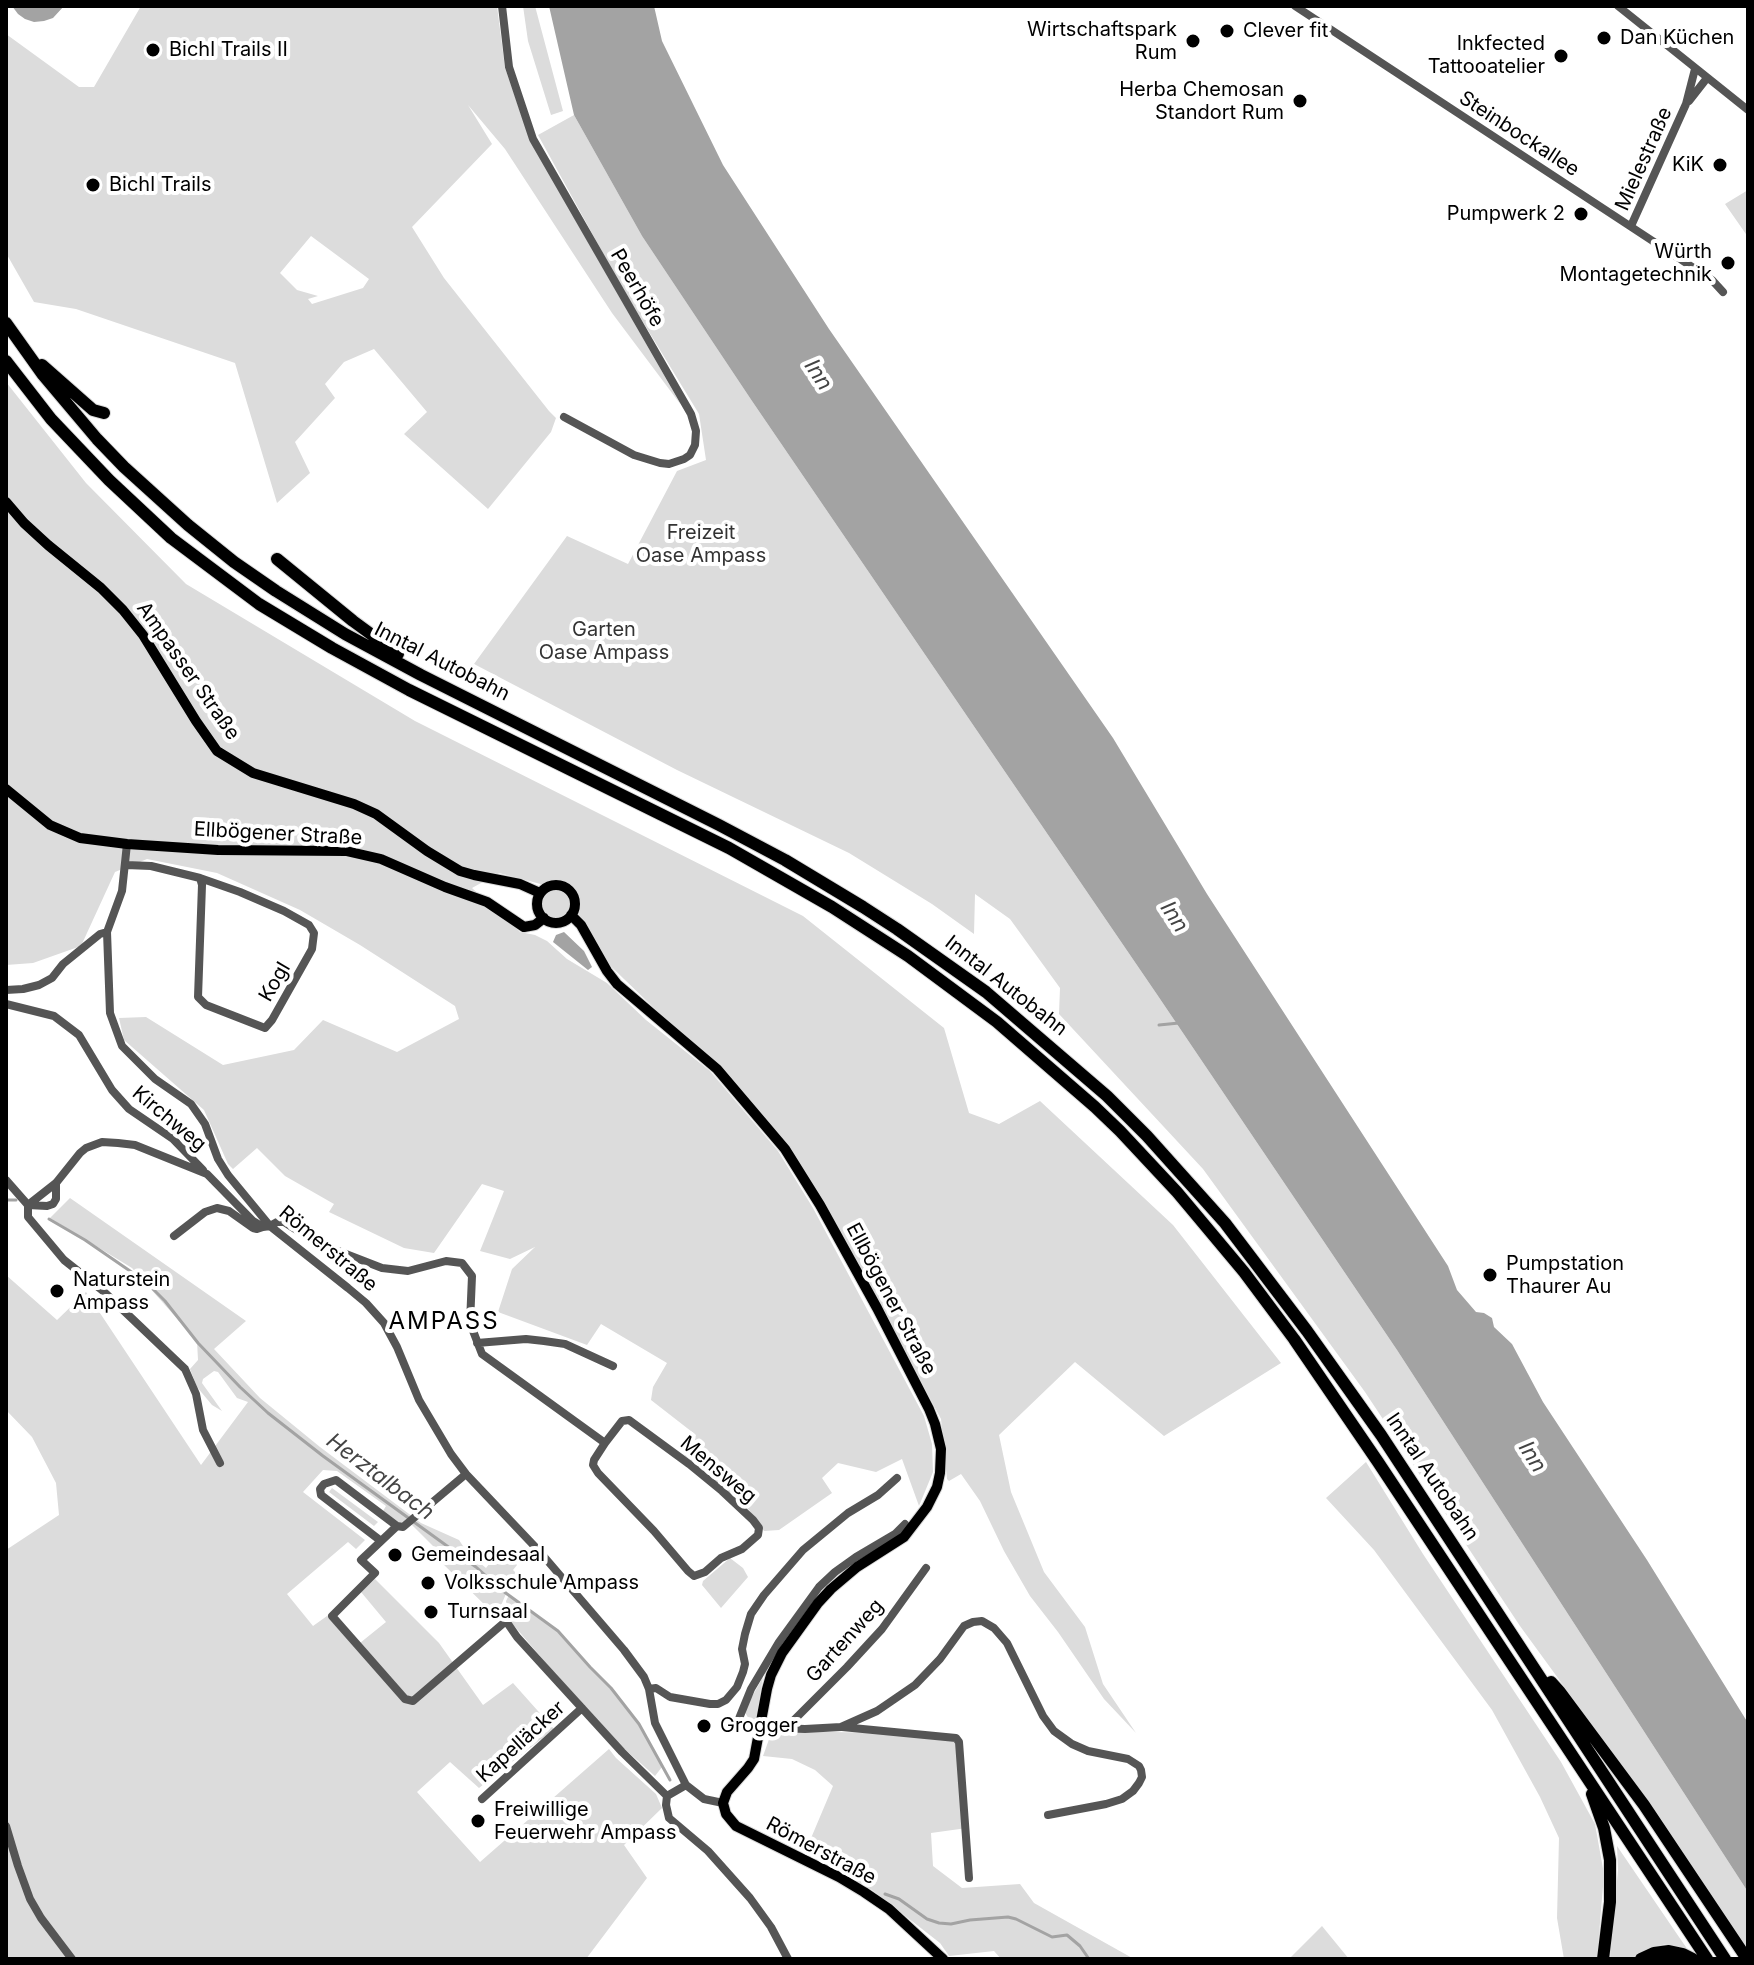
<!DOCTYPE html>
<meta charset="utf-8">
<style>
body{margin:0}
#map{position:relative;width:1754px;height:1965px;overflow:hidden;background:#fff;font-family:Inter,sans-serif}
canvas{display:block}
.frame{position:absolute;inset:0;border:8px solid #000;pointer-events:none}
</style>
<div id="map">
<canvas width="1754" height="1965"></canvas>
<div class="frame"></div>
</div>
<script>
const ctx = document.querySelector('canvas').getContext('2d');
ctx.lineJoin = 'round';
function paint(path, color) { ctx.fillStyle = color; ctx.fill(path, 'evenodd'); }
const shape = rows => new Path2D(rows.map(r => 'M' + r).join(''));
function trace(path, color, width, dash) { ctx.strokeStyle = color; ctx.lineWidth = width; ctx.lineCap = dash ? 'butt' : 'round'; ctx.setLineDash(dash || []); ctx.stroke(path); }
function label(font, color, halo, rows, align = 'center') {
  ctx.font = font + ' Inter,sans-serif'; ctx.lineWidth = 8; ctx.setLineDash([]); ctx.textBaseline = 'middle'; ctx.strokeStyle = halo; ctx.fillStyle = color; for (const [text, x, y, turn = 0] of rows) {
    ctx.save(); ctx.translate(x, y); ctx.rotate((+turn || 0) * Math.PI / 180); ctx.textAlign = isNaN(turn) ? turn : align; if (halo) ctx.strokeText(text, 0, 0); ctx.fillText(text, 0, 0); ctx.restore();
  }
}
const green = shape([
 [141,6,497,6,505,68,530,140,681,405,612,313,505,149,468,105,492,144,412,227,444,278,549,411,556,418,551,432,488,509,404,434,427,412,374,349,344,362,325,384,335,398,295,442,310,473,277,503,235,363,76,309,34,302,6,253,6,34,79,87,94,87],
 [311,236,369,279,363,288,312,304,308,299,318,296,297,290,280,273],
 [523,6,535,6,563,111,551,115,528,41],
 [574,115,642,236,752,401,1156,993,1397,1350,1748,1892,1748,1959,1641,1792,1520,1626,1365,1392,1203,1169,1059,1014,1060,988,1010,919,975,894,974,934,932,904,849,853,677,770,474,664,567,536,628,564,677,471,706,460,699,414,621,286,538,135],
 [1748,190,1748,237,1725,204],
 [6,382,86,483,186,584,415,721,803,916,944,1028,969,1113,999,1124,1040,1101,1173,1225,1281,1363,1164,1436,1075,1362,999,1435,1011,1492,1044,1572,1085,1627,1103,1684,1136,1733,1104,1699,1058,1632,1030,1596,1004,1551,980,1501,961,1474,949,1481,947,1479,941,1419,881,1306,799,1171,717,1069,593,949,571,915,563,921,555,923,547,921,542,916,537,908,538,898,540,893,548,886,499,873,472,888,520,932,535,935,547,941,567,959,607,983,646,1020,710,1071,778,1151,813,1208,924,1416,932,1444,933,1472,919,1506,902,1459,876,1472,838,1463,822,1478,832,1493,779,1530,764,1531,749,1510,683,1454,696,1435,651,1400,653,1387,667,1363,601,1324,587,1345,498,1312,512,1269,535,1247,510,1259,480,1251,504,1191,482,1184,434,1253,404,1248,329,1212,334,1204,285,1176,257,1148,233,1169,228,1164,204,1110,124,1040,119,1018,146,1017,223,1065,294,1050,323,1020,397,1052,459,1019,455,1006,360,945,300,910,217,873,147,859,115,872,81,946,33,963,6,965],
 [70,1198,246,1321,214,1349,260,1398,320,1447,421,1523,459,1540,467,1552,486,1568,501,1548,517,1565,513,1570,517,1574,508,1589,500,1608,494,1614,441,1562,439,1564,434,1558,437,1554,436,1549,410,1523,400,1523,383,1511,386,1506,337,1471,323,1470,303,1492,365,1540,356,1549,348,1542,287,1594,313,1626,327,1616,355,1647,386,1622,361,1592,375,1579,439,1643,483,1705,513,1683,554,1729,479,1788,450,1762,417,1792,480,1862,609,1749,616,1758,656,1794,662,1808,624,1845,647,1878,586,1959,6,1959,6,1550,59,1515,56,1483,32,1437,6,1410,6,1275,57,1320,86,1292,201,1465,248,1402,237,1398,218,1372,214,1371,203,1379,202,1383,222,1411,212,1405,197,1387,190,1369,198,1360,197,1341,132,1268,50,1218],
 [1366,1462,1423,1554,1561,1762,1595,1824,1604,1874,1597,1959,1564,1959,1557,1918,1559,1838,1540,1797,1492,1710,1374,1550,1326,1498],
 [332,1488,378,1522,374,1526,329,1492],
 [730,1558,743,1568,748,1577,721,1608,702,1585,703,1581],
 [509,1595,558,1630,590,1667,611,1688,639,1724,662,1767,655,1776,620,1745,552,1670,510,1621,506,1601],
 [763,1677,756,1719,749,1719,744,1711],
 [772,1731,952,1734,962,1752,967,1828,931,1833,933,1866,962,1888,1020,1884,1034,1903,1134,1959,1001,1959,994,1951,949,1956,940,1943,872,1890,806,1850,833,1786,815,1770,792,1759,763,1756],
 [1617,1846,1679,1937,1688,1950,1665,1944,1647,1950,1638,1959,1610,1959,1618,1870],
 [1322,1926,1349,1959,1289,1959]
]);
const water = shape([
 [12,6,64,6,53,18,44,21,34,22,25,19,18,14],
 [549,6,654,6,662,41,723,165,829,329,1113,738,1207,894,1448,1266,1457,1290,1476,1312,1484,1313,1492,1318,1494,1327,1512,1344,1543,1402,1647,1560,1748,1723,1748,1892,1397,1350,1156,993,752,401,642,236,574,115],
 [564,932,584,951,592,967,588,970,553,942,556,935]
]);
const stream = shape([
 [1159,1025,1179,1023],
 [6,1200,16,1200],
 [49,1219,85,1240,146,1282,165,1301,198,1343,240,1387,268,1413,323,1456,476,1567,503,1591,558,1631,590,1667,611,1688,639,1724,670,1780],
 [885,1894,899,1899,927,1919,939,1923,951,1924,970,1920,1008,1917,1016,1919,1052,1937,1067,1935,1080,1946,1089,1959]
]);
const minor = shape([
 [502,6,509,67,533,139,691,414,696,431,695,445,690,455,684,459,669,464,660,463,634,455,564,417],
 [1295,6,1712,280,1723,292],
 [1618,6,1748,110],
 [1689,101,1707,78],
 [1631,226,1686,104,1695,69],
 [127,844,122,891,107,932,110,1013,122,1046,155,1079,191,1104,205,1124,218,1159,228,1175,270,1226,348,1288,366,1303,384,1323,397,1347,419,1400,451,1454,466,1474,540,1552,624,1650,644,1677,649,1689,655,1723,686,1785,704,1799,723,1803],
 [126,865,151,866,200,878,240,892,284,911,309,925,314,933,312,949,272,1020,265,1028,206,1005,198,997,202,885,200,878],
 [6,990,23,989,39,985,52,978,63,964,100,934,107,932],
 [6,1004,54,1016,79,1035,112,1090,129,1109,173,1139,203,1170],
 [6,1180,28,1205,47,1206,53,1204,56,1199,56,1183],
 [28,1205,28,1217,64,1260,102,1290,185,1369,196,1394,203,1430,220,1463],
 [28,1205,56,1183,80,1153,86,1148,102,1142,118,1143,135,1145,207,1174,253,1221,263,1227,270,1226],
 [270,1226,277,1222,284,1222,315,1242,382,1268,408,1271,446,1261,462,1263,472,1276,470,1323,482,1354,605,1443,594,1460,593,1465,598,1473,654,1531,688,1571,694,1576,705,1572,721,1558,742,1549,758,1535,759,1528,753,1520,722,1491,689,1464,629,1420,622,1421,605,1443],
 [174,1236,205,1212,217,1208,229,1211,253,1228,257,1229,263,1227],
 [477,1343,526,1339,544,1341,565,1344,613,1366],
 [466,1474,403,1527,397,1526,361,1560,375,1573,332,1616,405,1699,413,1701,506,1621],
 [905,1524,895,1534,856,1557,835,1572,819,1587,779,1642,751,1689,738,1721,780,1728,805,1729,841,1727,877,1711,915,1685,940,1659,964,1626,973,1622,982,1621,994,1628,1007,1643,1043,1716,1054,1731,1072,1744,1088,1751,1128,1759,1139,1766,1141,1770,1142,1777,1139,1783,1133,1791,1122,1799,1106,1804,1048,1815],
 [381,1541,321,1495,320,1489,324,1484,336,1480,397,1526],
 [503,1610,506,1621,517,1637,622,1752,667,1796],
 [649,1689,656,1688,670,1697,710,1704,718,1704,726,1700,737,1687,743,1672,745,1664,742,1649,745,1634,751,1614,764,1595,803,1550,848,1513,878,1495,897,1478],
 [783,1726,792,1722,847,1667,882,1629,926,1568],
 [842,1727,956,1738,959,1742,969,1878],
 [686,1785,667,1796,666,1805,669,1818,708,1851,750,1898,771,1927,788,1959],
 [482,1799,582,1708],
 [6,1826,18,1866,30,1899,41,1918,72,1959]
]);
const major = shape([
 [6,502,24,523,48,545,101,588,123,610,143,635,196,721,217,751,253,773,354,804,376,814,427,851,460,871,474,875,520,884,540,893],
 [6,789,50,825,80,838,127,844,218,850,346,851,381,859,445,887,487,902,524,927,535,925,544,918],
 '537 904a19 19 0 1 1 38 0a19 19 0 1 1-38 0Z',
 [571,915,581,925,607,971,617,984,717,1069,785,1149,820,1205,877,1308,929,1409,935,1424,941,1449,940,1473,937,1487,927,1507,904,1537,857,1567,831,1589,818,1603,782,1653,771,1675,767,1689,754,1759,748,1768,727,1792,723,1803,726,1814,736,1826,839,1877,864,1892,889,1909,943,1959]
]);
const highway = shape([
 [6,323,43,375,97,439,124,467,188,525,234,562,276,591,345,634,421,675,719,825,785,860,863,907,897,929,986,992,1107,1096,1147,1136,1225,1223,1307,1331,1381,1435,1725,1959],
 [6,361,51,419,109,480,171,538,259,604,332,648,409,690,729,848,832,907,908,956,997,1022,1095,1107,1120,1131,1177,1192,1244,1272,1294,1339,1378,1462,1707,1959],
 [42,365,93,410,104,413],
 [277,559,353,621,398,654],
 [1551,1682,1560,1692,1644,1805,1747,1959],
 [1592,1794,1604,1828,1610,1860,1610,1902,1603,1959],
 [1641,1959,1654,1953,1669,1951,1683,1954,1693,1959]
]);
const markers = [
 [1227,31,8,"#000"],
 [1604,38,8,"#000"],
 [1193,41,8,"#000"],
 [153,50,8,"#000"],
 [1561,56,8,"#000"],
 [1300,101,8,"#000"],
 [1720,165,8,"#000"],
 [93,185,8,"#000"],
 [1581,214,8,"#000"],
 [1728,263,8,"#000"],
 [1490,1275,8,"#000"],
 [57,1291,8,"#000"],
 [395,1555,8,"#000"],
 [428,1583,8,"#000"],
 [431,1612,8,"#000"],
 [704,1726,8,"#000"],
 [478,1821,8,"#000"]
];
const poiNames = [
 ["Wirtschaftspark",1177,30,"right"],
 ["Rum",1177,53,"right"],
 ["Clever fit",1243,31],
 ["Dan Küchen",1620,38],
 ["Inkfected",1545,44,"right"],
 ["Tattooatelier",1545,67,"right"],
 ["Bichl Trails II",169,50],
 ["Herba Chemosan",1284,90,"right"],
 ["Standort Rum",1284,113,"right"],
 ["KiK",1704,165,"right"],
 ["Bichl Trails",109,185],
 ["Pumpwerk 2",1565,214,"right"],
 ["Würth",1712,252,"right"],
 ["Montagetechnik",1712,275,"right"],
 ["Pumpstation",1506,1264],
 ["Thaurer Au",1506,1287],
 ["Naturstein",73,1280],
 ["Ampass",73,1303],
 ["Gemeindesaal",411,1555],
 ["Volksschule Ampass",444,1583],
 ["Turnsaal",447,1612],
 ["Grogger",720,1726],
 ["Freiwillige",494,1810],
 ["Feuerwehr Ampass",494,1833]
];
const streetNames = [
 ["Steinbockallee",1519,134,33],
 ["Mielestraße",1644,159,-66],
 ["Peerhöfe",637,288,60],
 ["Inntal Autobahn",442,662,27],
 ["Ampasser Straße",188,671,55],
 ["Ellbögener Straße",278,834,3],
 ["Kogl",275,982,-60],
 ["Inntal Autobahn",1006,986,38],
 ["Kirchweg",169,1119,40],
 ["Römerstraße",328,1249,40],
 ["Ellbögener Straße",891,1299,62],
 ["Mensweg",718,1470,40],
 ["Inntal Autobahn",1432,1477,56],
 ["Gartenweg",845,1641,-48],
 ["Kapelläcker",521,1742,-42],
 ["Römerstraße",821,1851,28]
];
const parkNames = [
 ["Freizeit",701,533],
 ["Oase Ampass",701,556],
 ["Garten",604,630],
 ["Oase Ampass",604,653]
];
const waterNames = [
 ["Inn",818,375,57],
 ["Inn",1174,917,57],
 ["Inn",1532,1457,58],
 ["Herztalbach",380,1477,37]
];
const quarterNames = [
 ["AMPASS",444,1322]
];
paint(green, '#dcdcdc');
paint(water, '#a3a3a3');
trace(stream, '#a3a3a3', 3);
trace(major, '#dbdbdb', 12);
trace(highway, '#dbdbdb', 14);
trace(minor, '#555', 8);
trace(major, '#000', 10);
trace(highway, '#000', 12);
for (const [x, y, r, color] of markers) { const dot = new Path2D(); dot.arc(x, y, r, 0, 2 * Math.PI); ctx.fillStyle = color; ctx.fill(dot); trace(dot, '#fff', 3); }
label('20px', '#000', '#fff', poiNames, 'left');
label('20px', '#000', '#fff', streetNames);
label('20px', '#333', '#fff', parkNames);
label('italic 22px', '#444', '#fff', waterNames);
ctx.letterSpacing = '2px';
label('24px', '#000', '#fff', quarterNames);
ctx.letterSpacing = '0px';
</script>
